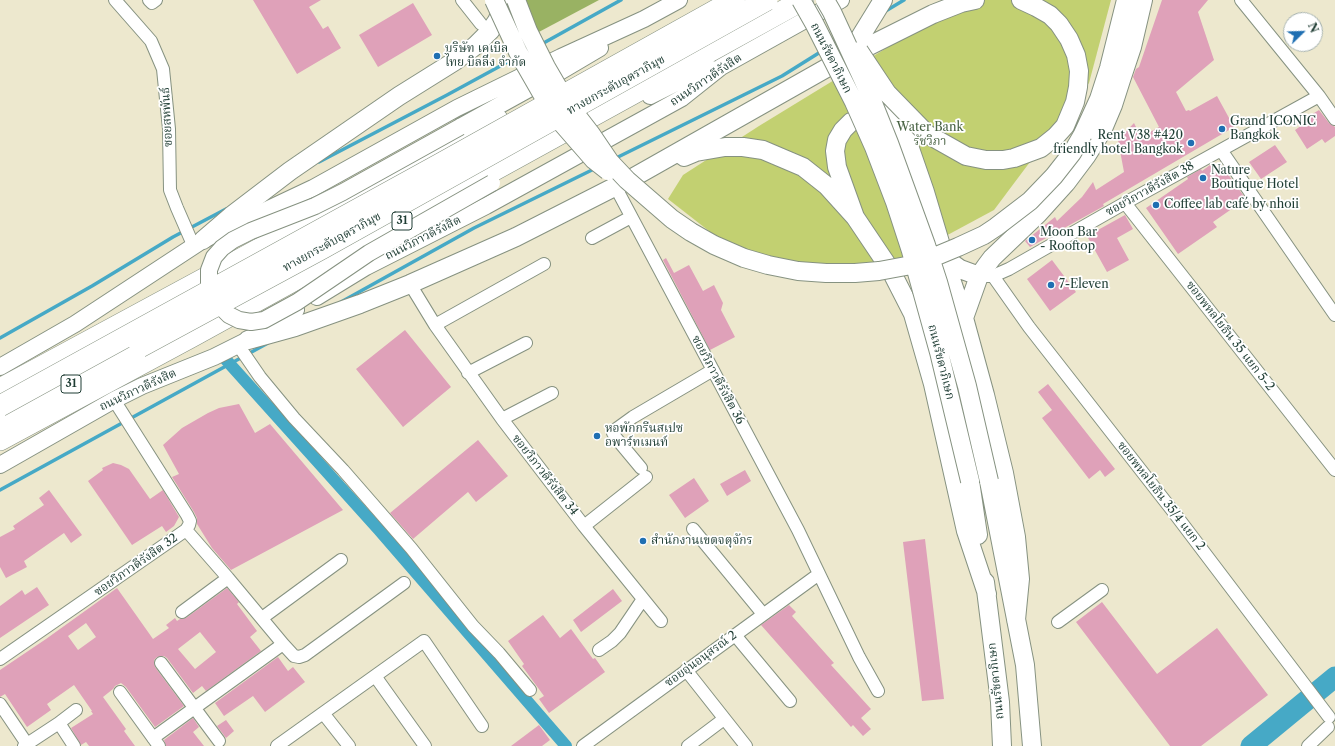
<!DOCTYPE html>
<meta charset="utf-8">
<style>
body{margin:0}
#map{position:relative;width:1335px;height:746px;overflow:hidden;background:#ede8ce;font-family:"Libre Caslon Text",serif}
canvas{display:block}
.north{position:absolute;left:1283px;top:12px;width:40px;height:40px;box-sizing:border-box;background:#fff;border:1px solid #a5b1ae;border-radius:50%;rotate:67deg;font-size:11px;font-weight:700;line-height:16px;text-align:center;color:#1f3d34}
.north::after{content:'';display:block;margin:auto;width:14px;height:18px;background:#1f6fb2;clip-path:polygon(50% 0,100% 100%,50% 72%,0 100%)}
</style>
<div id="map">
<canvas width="1335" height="746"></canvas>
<div class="north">N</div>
</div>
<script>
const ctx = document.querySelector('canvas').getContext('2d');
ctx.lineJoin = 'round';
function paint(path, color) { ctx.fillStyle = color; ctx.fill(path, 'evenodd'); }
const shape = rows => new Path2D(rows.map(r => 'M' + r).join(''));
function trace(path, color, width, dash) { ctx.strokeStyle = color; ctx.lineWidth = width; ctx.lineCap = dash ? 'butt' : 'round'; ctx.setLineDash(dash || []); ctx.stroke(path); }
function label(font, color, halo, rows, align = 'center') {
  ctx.font = font + ' "Libre Caslon Text","Noto Serif Thai",serif'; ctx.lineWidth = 3.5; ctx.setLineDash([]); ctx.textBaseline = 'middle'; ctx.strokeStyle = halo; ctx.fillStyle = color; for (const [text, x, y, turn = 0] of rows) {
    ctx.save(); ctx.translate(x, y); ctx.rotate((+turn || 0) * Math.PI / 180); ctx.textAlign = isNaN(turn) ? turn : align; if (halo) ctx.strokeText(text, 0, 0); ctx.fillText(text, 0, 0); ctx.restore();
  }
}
const green = shape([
 [965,0,1111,0,1089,83,994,210,901,260,865,266,784,265,732,249,668,199,683,175,759,126]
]);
const forest = shape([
 [525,0,599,0,537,33]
]);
const stream = shape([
 [884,12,904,0],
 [540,45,621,0],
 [614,159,782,76,822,51],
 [319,162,447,95,515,58],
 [341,302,474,228,596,168],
 [0,338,92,286,173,237,226,209],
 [0,490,268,343]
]);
const canal = shape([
 [219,352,379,530,566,746]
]);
const river = shape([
 [1251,746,1335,677]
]);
const building = shape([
 [253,0,321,0,309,7,323,29,328,26,341,48,297,74],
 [1162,0,1208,0,1198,12,1214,60,1176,92,1186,111,1189,110,1190,111,1217,96,1234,127,1103,204,1104,206,1030,247,1025,241,1055,217,1057,221,1082,197,1093,182,1096,190,1124,172,1118,140,1134,123,1141,137,1159,127,1133,77,1136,69,1139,67],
 [413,3,432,35,378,67,359,35],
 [1319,110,1329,123,1335,127,1335,136,1325,143,1322,139,1307,149,1295,130,1308,121,1306,118],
 [1275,145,1287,162,1261,179,1249,162],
 [1210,165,1215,172,1222,166,1246,199,1213,222,1217,227,1178,254,1146,208,1188,179,1187,177,1201,169,1202,171],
 [1125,215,1133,229,1117,238,1129,260,1107,272,1087,236],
 [666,258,674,273,689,265,703,291,714,285,723,303,721,310,735,337,710,350,663,260],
 [1052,260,1076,292,1050,311,1027,279],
 [405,330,451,387,403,427,356,369],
 [1048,384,1115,469,1105,477,1100,470,1089,479,1042,418,1052,410,1038,392],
 [239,404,255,433,270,424,343,510,231,570,212,548,197,524,197,518,194,512,172,477,179,474,163,445,182,428,208,413,219,408],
 [478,440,508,476,476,502,468,492,413,539,390,513],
 [113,463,121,465,129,469,150,499,163,490,179,517,174,526,166,532,162,526,132,545,88,481,103,470,102,468],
 [745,470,751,481,727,496,720,484],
 [694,478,709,501,685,518,669,495],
 [49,490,82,535,71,543,64,533,24,561,27,567,6,578,0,567,0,537,15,529,13,526,44,505,39,498],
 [925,539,944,699,922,701,903,542],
 [37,587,49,605,0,638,0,606,22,590,25,595],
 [117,588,153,639,169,628,166,625,175,618,177,621,180,619,186,618,227,588,239,602,237,604,257,631,250,637,261,651,206,691,202,686,193,693,167,658,164,656,157,657,154,660,155,667,184,706,155,727,126,687,121,683,115,686,113,689,103,697,126,729,124,731,135,746,89,746,86,742,81,745,71,728,93,714,91,711,92,711,74,685,47,704,51,710,27,727,5,694,0,697,0,670,46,639],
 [86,623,96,637,78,650,68,636],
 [200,632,216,652,195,669,178,649],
 [613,589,622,601,581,632,573,620],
 [1102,602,1157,674,1217,628,1268,695,1201,746,1170,746,1076,622],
 [789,605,796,612,792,616,834,663,831,665,871,709,861,718,871,729,863,736,853,725,851,727,761,625],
 [543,615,560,638,571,629,593,659,595,658,605,672,549,713,539,699,544,696,522,666,524,664,508,641],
 [278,657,288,671,293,667,305,682,265,712,253,696,224,716,215,703],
 [193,718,199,727,193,732,204,746,166,746,164,740],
 [226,720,234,731,226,738,217,726],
 [539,725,550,740,542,746,511,746]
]);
const street = shape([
 [115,0,151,41,163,69,169,129,170,190,177,208,194,247],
 [149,0,152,3,156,0],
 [462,0,481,24],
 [1241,0,1319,96,1335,119],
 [1221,150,1335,315],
 [615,186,798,530,859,657,878,691],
 [1125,203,1335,470],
 [592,238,631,217],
 [986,276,993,276,1009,269,1125,203,1319,96],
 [993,276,1029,327,1172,510,1329,717],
 [410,284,435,325,544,264],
 [435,325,502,419,584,526,661,621],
 [238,345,260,377,294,418,343,470,411,548,473,626,499,653,530,690],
 [468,373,526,343],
 [502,419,552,393],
 [641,468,616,438,613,433,615,430,633,417,713,370],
 [584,526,646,477],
 [693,529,763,614],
 [182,612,228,578],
 [262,618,341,560],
 [1058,622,1102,590],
 [735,635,790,701],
 [283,644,294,656,299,657,305,655,404,583],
 [599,650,612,641,620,633,643,599],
 [0,659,186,530,189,525,190,521,187,515,114,400],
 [161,663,219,741],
 [686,670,746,746],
 [375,676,425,746],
 [120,692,159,746],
 [0,704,27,744],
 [323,713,349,746],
 [59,723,76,710],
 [153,738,283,644,228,578,186,530],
 [24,746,59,723,74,746],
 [277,746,424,641,482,726],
 [583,746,819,574],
 [688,746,724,719],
 [1308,746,1328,727]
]);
const secondary = shape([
 [650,96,688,77,712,69],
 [460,127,556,74,600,48],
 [317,297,366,267,486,206,682,98,721,67,841,0],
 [0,367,75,324,203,240,313,188,457,108,561,57,644,19,679,0],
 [0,465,114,400,142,386,214,357,248,340,296,310]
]);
const primary = shape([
 [846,55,859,39,883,0],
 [927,134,966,156,986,160,1003,160,1014,158,1041,148,1056,136,1065,126,1075,102,1078,87,1079,71,1076,55,1069,39,1059,24,1050,15,1036,7,1021,0],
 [1083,134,1099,99,1109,68,1126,0],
 [684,157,696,152,725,147,743,147,763,150,803,167,827,186,855,217,890,269,913,314,933,384,966,531,987,594],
 [855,217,837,167,835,151,837,140,843,130,851,122,868,115,884,113,891,116,896,119,901,127,907,140,925,192,951,279,964,318,985,395,1004,473,1016,537,1020,579,1016,620],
 [203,240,231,216,290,171,399,96,455,61,475,46,490,31,497,21,506,0],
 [944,252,953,264,960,269,979,276],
 [964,318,979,276,986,266,992,258,1038,214,1066,183,1087,155,1102,131,1113,105,1121,80,1132,47,1143,0],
 [248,340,295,327,360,304,410,284,516,237,634,177,839,61,933,14,961,3,975,0],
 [970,481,978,535],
 [989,481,1025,665,1032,746],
 [985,582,1000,702,1002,746]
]);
const highway = shape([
 [0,389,498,120],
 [0,422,140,347],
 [0,440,193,336,803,0]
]);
const secondaryBridge = shape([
 [460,127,343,192,315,206,251,231,233,240,222,248,214,257,209,270,209,286,215,301,229,315,239,320,251,322,264,320,297,302,369,253,492,183]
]);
const primaryBridge = shape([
 [494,0,518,52,553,113,594,160,608,171],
 [516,0,528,31,546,67,567,103,591,134,610,162,627,180,672,219,691,232,714,245,744,258,768,265,798,271,826,273,855,273,879,271,906,266,934,257,958,247,984,235,996,227,1030,201,1054,176,1072,153,1083,134],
 [801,0,814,23,854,102,874,147,895,202,911,251,939,352,970,481],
 [825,0,832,12,867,88,889,143,926,245,938,282,967,386,989,481],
 [859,51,887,93,927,134]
]);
const highwayBridge = shape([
 [140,347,323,248,767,0],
 [0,406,440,164,734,0]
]);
const markers = [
 [437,56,4,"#1f6fb2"],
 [1222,129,4,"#1f6fb2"],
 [1191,143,4,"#1f6fb2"],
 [1203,178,4,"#1f6fb2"],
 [1156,205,4,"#1f6fb2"],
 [1032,240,4,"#1f6fb2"],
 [1051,285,4,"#1f6fb2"],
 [597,436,4,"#1f6fb2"],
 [643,541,4,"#1f6fb2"]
];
const shields = [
 [402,221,20],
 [71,384,20]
];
const shieldNames = [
 ["31",402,221],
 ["31",71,384]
];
const poiNames = [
 ["บริษัท เคเบิล",445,49],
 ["ไทย บิลลิ่ง จำกัด",445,63],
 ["Grand ICONIC",1230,122],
 ["Bangkok",1230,136],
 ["Rent V38 #420",1183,136,"right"],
 ["friendly hotel Bangkok",1183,150,"right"],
 ["Nature",1211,171],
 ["Boutique Hotel",1211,185],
 ["Coffee lab café by nhoii",1164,205],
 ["Moon Bar",1040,233],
 ["- Rooftop",1040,247],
 ["7-Eleven",1059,285],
 ["หอพักกรีนสเปซ",605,429],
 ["อพาร์ทเมนท์",605,443],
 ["สำนักงานเขตจตุจักร",651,541]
];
const streetNames = [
 ["ถนนรัชดาภิเษก",831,58,63],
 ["ถนนวิภาวดีรังสิต",706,80,-34],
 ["ทางยกระดับอุตราภิมุข",616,85,-29],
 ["ซอยสหพันธ์",167,117,-93],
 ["ซอยวิภาวดีรังสิต 38",1150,189,-29],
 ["ถนนวิภาวดีรังสิต",423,238,-27],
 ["ทางยกระดับอุตราภิมุข",332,242,-29],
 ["ซอยพหลโยธิน 35 แยก 5-2",1230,336,52],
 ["ถนนรัชดาภิเษก",941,362,76],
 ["ซอยวิภาวดีรังสิต 36",718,380,62],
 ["ถนนวิภาวดีรังสิต",138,390,-25],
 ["ซอยวิภาวดีรังสิต 34",545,475,52],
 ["ซอยพหลโยธิน 35/4 แยก 2",1161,496,52],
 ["ซอยวิภาวดีรังสิต 32",136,565,-35],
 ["ซอยอุ่นอนุสรณ์ 2",701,659,-36],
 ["ถนนรัชดาภิเษก",996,681,-96]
];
const parkNames = [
 ["Water Bank",930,128],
 ["รัชวิภา",930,142]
];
paint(green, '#c2d071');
paint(forest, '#99b263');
trace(stream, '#46a9c6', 3.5);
trace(canal, '#46a9c6', 12);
trace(river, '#46a9c6', 21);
paint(building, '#dfa1b9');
trace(street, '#869281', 14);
trace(secondary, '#869281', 18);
trace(primary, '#869281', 20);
trace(highway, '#869281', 22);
trace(street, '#fff', 12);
trace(secondary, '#fff', 16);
trace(primary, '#fff', 18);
trace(highway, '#fff', 21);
trace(secondaryBridge, '#869281', 18, []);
trace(primaryBridge, '#869281', 20, []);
trace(highwayBridge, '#869281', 22, []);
trace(secondaryBridge, '#fff', 16);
trace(primaryBridge, '#fff', 18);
trace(highwayBridge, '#fff', 21);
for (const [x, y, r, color] of markers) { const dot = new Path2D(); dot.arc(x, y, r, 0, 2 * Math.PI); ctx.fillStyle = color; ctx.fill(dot); trace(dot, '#fff', 1.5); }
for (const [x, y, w] of shields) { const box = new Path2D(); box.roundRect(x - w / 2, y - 9, w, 18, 3); ctx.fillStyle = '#fff'; ctx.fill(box); trace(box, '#1f3d34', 1); }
label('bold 11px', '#1f3d34', null, shieldNames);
label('12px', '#1f3d34', '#fff', poiNames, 'left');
label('12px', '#1f3d34', '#fff', streetNames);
label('12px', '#486243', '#fff', parkNames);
</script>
